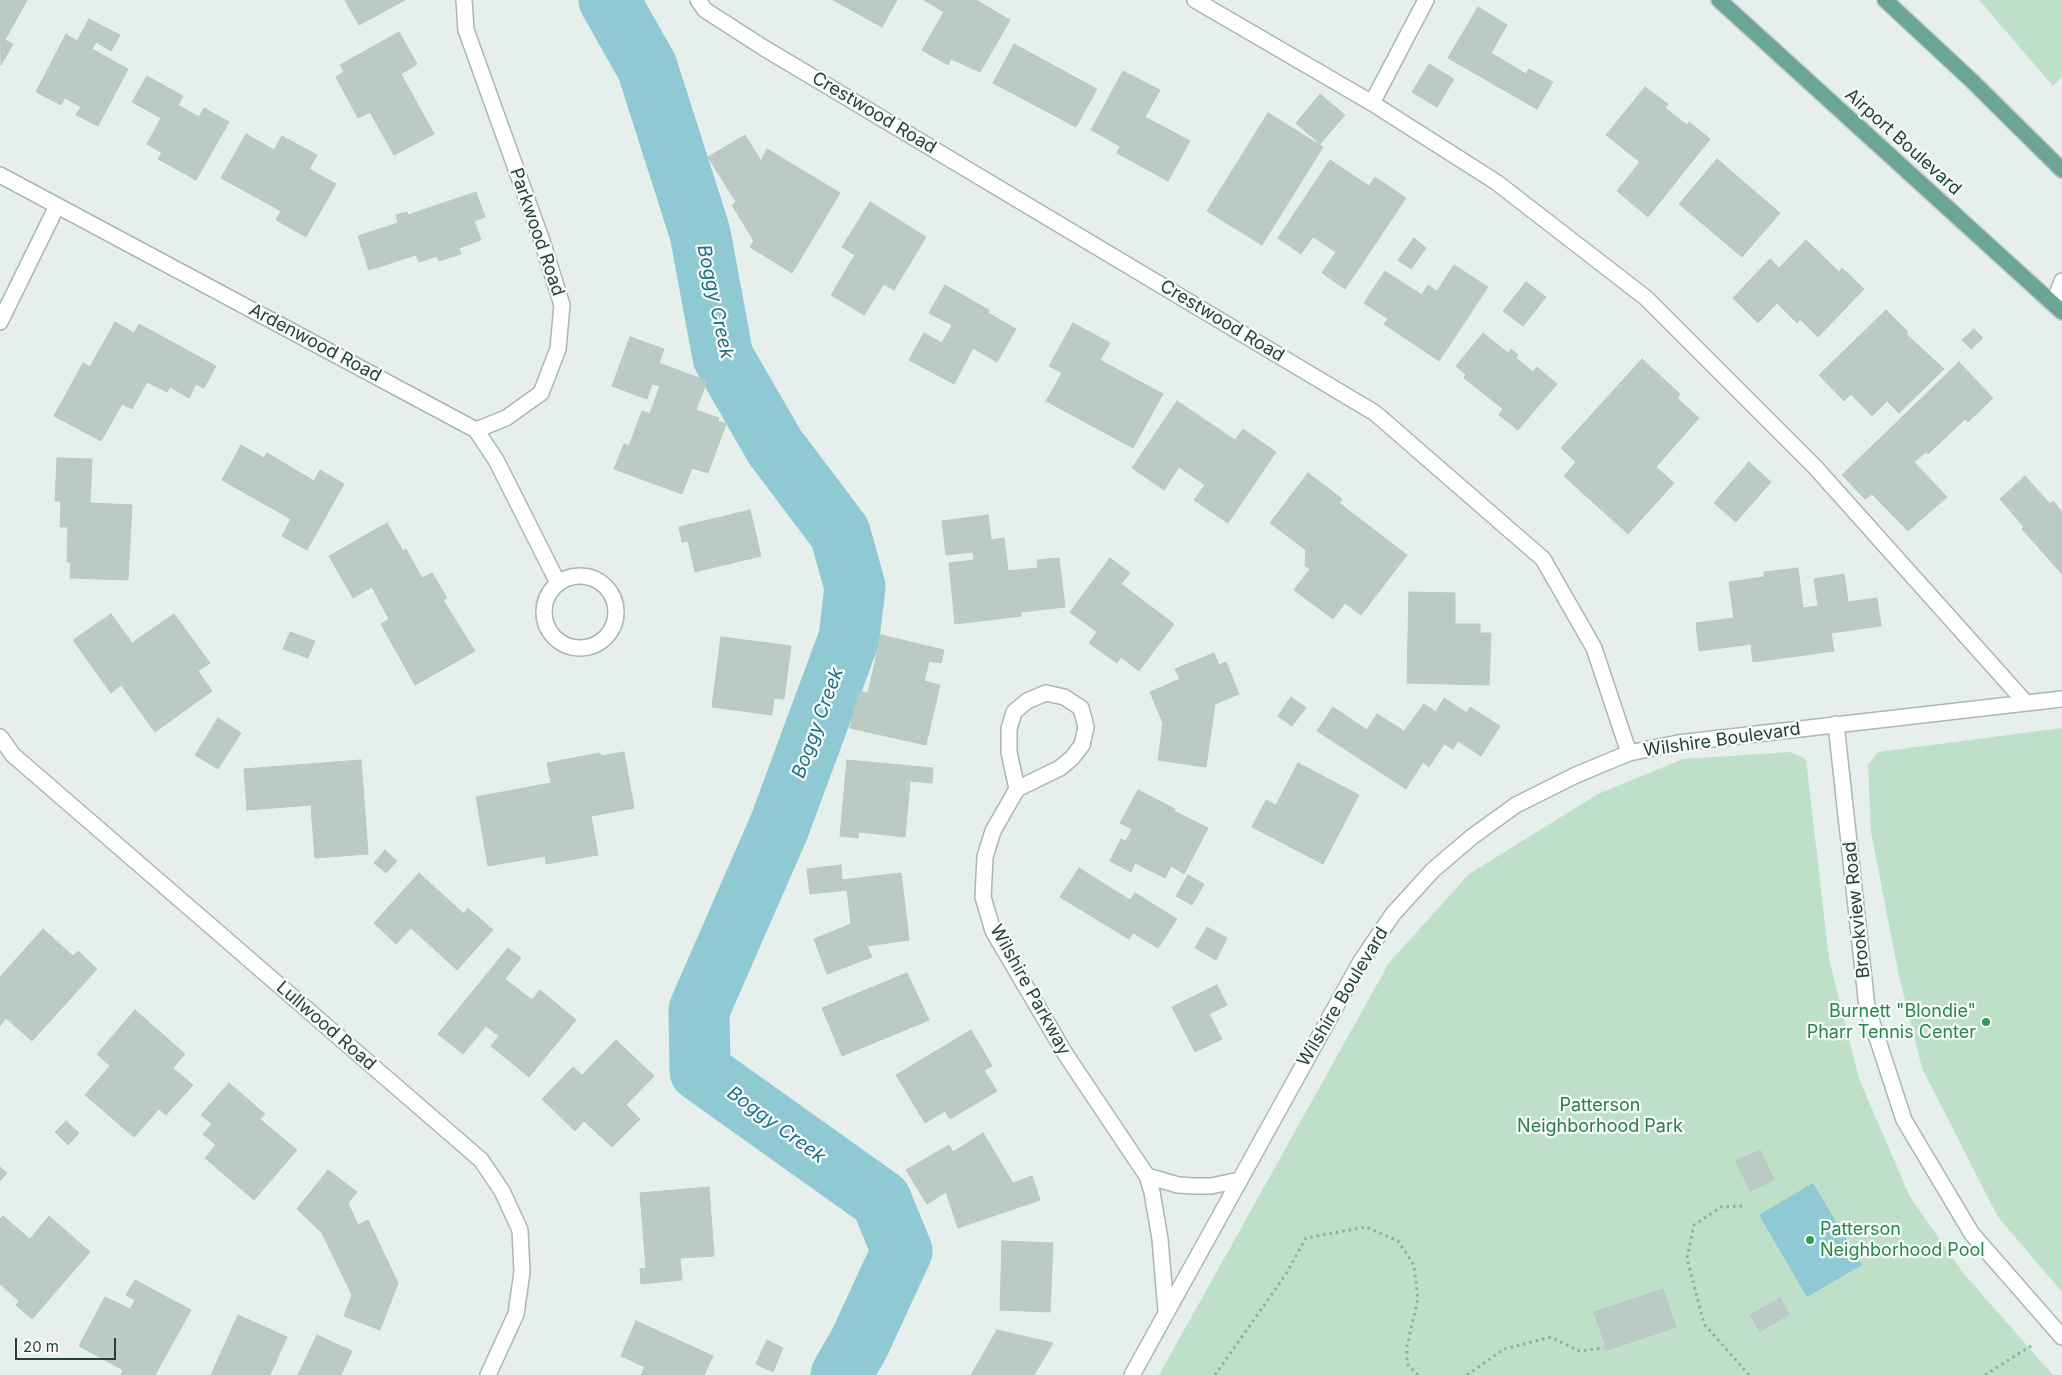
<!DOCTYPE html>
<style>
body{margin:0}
#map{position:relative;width:2062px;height:1375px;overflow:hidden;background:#e6efeb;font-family:Inter,sans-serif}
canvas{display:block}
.scale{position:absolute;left:15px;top:1338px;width:101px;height:22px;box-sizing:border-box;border:2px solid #24423a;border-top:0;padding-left:6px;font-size:15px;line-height:18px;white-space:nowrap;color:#24423a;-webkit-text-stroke:4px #f7fbf9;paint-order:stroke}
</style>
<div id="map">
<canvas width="2062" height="1375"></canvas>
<div class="scale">20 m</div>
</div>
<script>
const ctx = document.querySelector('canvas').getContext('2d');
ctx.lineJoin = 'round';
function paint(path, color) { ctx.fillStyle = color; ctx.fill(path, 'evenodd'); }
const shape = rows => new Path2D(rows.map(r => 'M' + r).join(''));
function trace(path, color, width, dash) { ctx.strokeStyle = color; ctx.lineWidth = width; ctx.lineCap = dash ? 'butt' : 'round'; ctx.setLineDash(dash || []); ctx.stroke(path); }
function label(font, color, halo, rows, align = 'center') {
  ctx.font = font + ' Inter,sans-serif'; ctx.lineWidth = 4.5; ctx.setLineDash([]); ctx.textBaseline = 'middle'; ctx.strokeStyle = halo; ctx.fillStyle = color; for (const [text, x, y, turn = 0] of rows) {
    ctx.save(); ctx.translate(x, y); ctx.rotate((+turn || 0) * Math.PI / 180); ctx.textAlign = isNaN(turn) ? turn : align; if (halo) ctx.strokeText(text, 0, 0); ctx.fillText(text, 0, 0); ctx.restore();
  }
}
const green = shape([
 [1979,0,2062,0,2062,77,2053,86],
 [2062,728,2062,1292,1998,1217,1922,1068,1899,976,1871,832,1868,765,1878,752],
 [1790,752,1806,759,1829,959,1859,1079,1910,1197,1964,1274,2053,1375,1159,1375,1389,963,1469,874,1598,794,1683,759]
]);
const water = shape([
 [1813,1183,1862,1265,1807,1297,1759,1215]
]);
const river = shape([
 [609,0,647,67,700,233,723,357,775,447,840,533,855,587,849,638,779,827,699,1010,700,1071,881,1200,902,1251,859,1344,841,1375]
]);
const building = shape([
 [0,0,27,0,5,40,13,44,1,65,0,0],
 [345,0,405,0,359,25,345,0],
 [833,0,897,0,882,27,833,0],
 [924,0,976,0,1010,20,980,72,951,59,948,65,922,50,944,12,924,0],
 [1478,7,1507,25,1491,53,1526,74,1529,69,1553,82,1537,109,1448,58,1478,7],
 [89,19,120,35,111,51,96,42,92,49,128,69,98,126,76,115,81,107,65,98,61,105,36,92,66,34,77,41,89,19],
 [399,32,417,64,401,74,434,134,394,155,370,112,358,118,336,77,344,72,340,65,399,32],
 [1014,44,1097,89,1076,127,993,83,1014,44],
 [1429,64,1454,79,1437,107,1412,92,1429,64],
 [1123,71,1160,90,1145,117,1190,141,1168,181,1117,153,1120,146,1091,130,1123,71],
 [147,76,183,96,178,105,199,117,204,108,229,122,196,180,158,159,162,153,147,144,161,118,132,102,147,76],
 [1645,87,1668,104,1665,108,1674,115,1687,125,1689,122,1710,139,1648,217,1617,191,1640,162,1606,135,1645,87],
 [1320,94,1345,115,1320,144,1296,123,1320,94],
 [1268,113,1323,147,1262,245,1207,211,1268,113],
 [246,134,274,150,282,136,317,155,309,169,336,184,306,237,276,220,281,211,221,178,246,134],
 [745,135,761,161,767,149,840,193,792,273,750,247,754,241,732,205,736,202,708,157,745,135],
 [1717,159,1780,213,1742,257,1679,204,1717,159],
 [1330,160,1369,186,1375,177,1406,198,1345,289,1322,273,1336,252,1313,237,1301,254,1278,238,1330,160],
 [476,192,485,217,474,221,481,240,459,248,461,254,439,261,437,256,419,262,416,255,369,270,358,236,398,223,396,215,407,212,408,215,476,192],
 [870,202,926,237,894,290,884,284,864,315,831,295,855,255,842,247,870,202],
 [1414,238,1426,248,1411,269,1398,260,1414,238],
 [1806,240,1839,272,1842,268,1864,289,1818,337,1800,319,1797,323,1777,303,1758,323,1733,298,1770,259,1779,268,1806,240],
 [1454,265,1488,287,1439,361,1384,324,1388,319,1364,303,1385,271,1422,295,1428,285,1437,291,1454,265],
 [1526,282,1546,297,1523,326,1503,311,1526,282],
 [945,285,989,310,988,313,1016,329,997,362,973,348,954,384,909,360,924,333,942,343,952,325,929,313,945,285],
 [1886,310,1908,332,1906,334,1944,369,1899,413,1887,401,1872,416,1851,394,1844,401,1819,375,1886,310],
 [115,322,134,333,139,324,216,366,204,388,196,384,189,398,170,387,167,392,147,382,132,409,122,404,101,441,54,416,83,363,90,367,115,322],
 [1073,323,1110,343,1100,360,1163,394,1133,448,1046,401,1062,373,1049,366,1073,323],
 [1974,329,1983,338,1971,349,1962,340,1974,329],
 [1483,333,1508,353,1511,349,1518,355,1516,358,1533,372,1537,367,1557,384,1518,430,1499,415,1503,409,1464,378,1466,375,1456,366,1483,333],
 [630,337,664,349,659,363,707,381,696,410,719,418,718,421,726,424,708,473,692,468,682,494,614,469,624,444,629,446,642,411,650,414,660,386,652,384,647,399,612,386,630,337],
 [1642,359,1680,394,1677,398,1699,418,1656,467,1674,483,1628,534,1564,476,1576,462,1561,448,1642,359],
 [1959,362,1993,398,1968,422,1965,419,1928,454,1926,452,1914,462,1947,497,1908,531,1872,494,1865,499,1842,475,1959,362],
 [1177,401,1235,440,1243,429,1276,452,1228,523,1194,500,1205,485,1179,467,1164,490,1132,468,1177,401],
 [241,445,264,458,267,453,314,481,320,470,344,484,307,550,282,536,291,519,222,480,241,445],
 [57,458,92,459,90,503,132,505,128,580,70,578,71,562,67,562,68,527,60,527,61,501,55,501,57,458],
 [1749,462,1771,482,1736,522,1714,503,1749,462],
 [1308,473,1342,499,1339,503,1407,555,1361,615,1345,603,1333,619,1294,590,1310,569,1305,566,1306,550,1270,523,1308,473],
 [2025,476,2050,504,2053,501,2062,512,2062,574,2022,529,2024,527,2000,499,2025,476],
 [750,510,761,556,695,572,688,541,682,542,679,527,750,510],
 [988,515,991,540,1004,538,1008,571,1038,568,1037,560,1059,558,1065,607,1021,612,1021,616,955,624,949,563,974,560,973,552,946,555,942,521,988,515],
 [387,523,403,551,406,549,422,578,432,573,447,598,443,600,475,651,415,685,381,624,389,619,372,587,353,598,329,556,387,523],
 [1110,558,1130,573,1121,584,1174,624,1139,671,1121,657,1117,663,1089,643,1097,632,1070,612,1110,558],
 [1798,568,1803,608,1818,606,1814,579,1844,574,1848,602,1877,598,1881,626,1831,633,1834,651,1753,662,1751,644,1699,651,1696,623,1734,618,1729,582,1764,577,1764,572,1798,568],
 [1409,592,1455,593,1455,624,1480,624,1480,633,1491,633,1489,685,1407,683,1409,592],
 [111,614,132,643,174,614,210,663,198,671,212,691,155,732,121,685,111,693,73,640,111,614],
 [290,632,315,641,308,658,283,649,290,632],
 [881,635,944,650,941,663,929,661,924,681,940,685,926,745,850,728,859,691,868,693,881,635],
 [721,637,791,646,784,699,774,698,772,715,712,707,721,637],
 [1214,653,1219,665,1226,662,1239,694,1215,704,1206,767,1158,760,1163,723,1150,692,1180,679,1175,669,1214,653],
 [1291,697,1306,708,1292,726,1278,716,1291,697],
 [1444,698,1467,713,1470,707,1500,726,1481,756,1458,741,1453,749,1444,744,1429,767,1423,762,1406,789,1317,731,1333,707,1367,730,1377,714,1404,731,1424,704,1436,712,1444,698],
 [218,718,241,733,218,769,195,755,218,718],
 [624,752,634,808,591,816,598,855,546,864,545,856,488,866,476,797,551,783,547,763,600,753,601,756,624,752],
 [361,760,368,854,315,858,311,805,247,810,244,769,361,760],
 [847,760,933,768,932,783,910,781,905,837,859,832,858,838,840,836,847,760],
 [1298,763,1359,795,1323,864,1252,827,1266,800,1276,805,1298,763],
 [1138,790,1175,809,1174,811,1208,828,1184,874,1171,866,1165,878,1135,863,1131,872,1110,861,1121,839,1126,841,1132,829,1120,823,1138,790],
 [385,850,397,861,386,873,374,863,385,850],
 [841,865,842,880,901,873,909,940,867,946,872,957,827,974,814,939,851,924,847,890,810,894,807,869,841,865],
 [1079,868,1130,900,1135,893,1177,919,1158,948,1133,933,1129,939,1060,897,1079,868],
 [419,873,464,914,468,908,493,930,457,970,411,928,396,944,374,923,419,873],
 [1188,875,1204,884,1192,905,1176,896,1188,875],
 [1207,927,1227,938,1216,960,1195,948,1207,927],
 [43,929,73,956,78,951,97,969,32,1041,6,1018,0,1026,0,977,43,929],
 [508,948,521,958,505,979,532,1000,540,990,576,1020,529,1077,491,1046,499,1036,486,1026,463,1054,438,1034,508,948],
 [907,973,929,1020,842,1056,822,1008,907,973],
 [1217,985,1227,1005,1209,1014,1222,1039,1195,1052,1172,1007,1217,985],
 [135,1010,185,1054,173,1068,193,1085,166,1115,159,1109,134,1137,85,1095,110,1066,97,1054,135,1010],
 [971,1030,992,1066,984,1070,997,1091,950,1119,945,1111,925,1123,896,1075,971,1030],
 [616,1040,654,1076,626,1105,640,1119,612,1147,584,1121,575,1131,542,1099,573,1067,582,1075,616,1040],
 [229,1083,265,1114,260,1119,297,1150,254,1200,205,1158,216,1145,203,1134,212,1124,201,1115,229,1083],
 [66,1121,79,1133,68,1145,55,1132,66,1121],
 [983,1133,1013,1183,1032,1176,1040,1200,958,1228,946,1192,927,1204,906,1170,949,1145,953,1152,983,1133],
 [1760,1150,1774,1180,1750,1191,1736,1161,1760,1150],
 [0,1167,7,1173,0,1181,0,1167],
 [328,1170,357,1192,348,1203,358,1225,368,1220,398,1283,380,1330,344,1316,352,1295,322,1233,297,1209,328,1170],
 [709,1187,714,1256,680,1258,682,1280,641,1284,640,1269,646,1268,640,1193,709,1187],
 [3,1216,30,1239,49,1216,90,1252,32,1319,16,1305,19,1301,0,1284,0,1219,3,1216],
 [1002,1241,1053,1243,1050,1312,1000,1310,1002,1241],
 [135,1280,191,1310,155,1375,121,1375,123,1370,79,1346,105,1297,130,1309,135,1300,126,1295,135,1280],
 [1663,1289,1676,1327,1607,1350,1594,1312,1663,1289],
 [1780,1298,1789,1314,1760,1332,1750,1315,1780,1298],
 [238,1315,287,1337,270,1375,211,1375,238,1315],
 [636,1321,713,1356,704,1375,641,1375,645,1367,621,1356,636,1321],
 [997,1330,1053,1343,1034,1375,971,1375,997,1330],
 [317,1335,352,1351,341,1375,298,1375,317,1335],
 [767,1340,783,1348,773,1372,756,1364,767,1340]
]);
const path = shape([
 [1742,1206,1721,1207,1694,1225,1687,1258,1704,1324,1749,1375],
 [1215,1375,1286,1274,1306,1238,1366,1227,1398,1241,1414,1265,1418,1299,1407,1346,1407,1364,1418,1375],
 [1467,1375,1504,1349,1551,1337,1579,1351,1604,1348],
 [1985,1375,2034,1344]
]);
const minor = shape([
 [464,0,466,30,542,241,562,305,558,349,541,393,506,418,476,430],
 [698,0,705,10,764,48,1375,413,1543,559,1594,648,1629,753],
 [1195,0,1372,103,1496,182,1646,298,1815,467,2026,703],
 [1372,103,1426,0],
 [0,175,476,430,496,460,558,583],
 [2054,303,2062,281],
 [0,322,57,206],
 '544 612a36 36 0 1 1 72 0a36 36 0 1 1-72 0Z',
 [1836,724,1867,1007,1904,1120,1972,1234,2062,1337],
 [0,737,13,755,481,1160,502,1191,520,1230,522,1272,516,1314,488,1375],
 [1017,789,1009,752,1009,729,1014,712,1027,701,1046,693,1064,697,1081,708,1086,727,1082,745,1072,758,1060,768,1017,789,993,831,985,857,983,897,993,931,1066,1055,1147,1176,1152,1192,1160,1239,1166,1311],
 [1147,1176,1178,1185,1194,1186,1211,1186,1240,1180],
 [1132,1375,1361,961,1393,914,1433,870,1473,836,1516,805,1576,775,1629,753,1678,743,2062,699]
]);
const major = shape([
 [1719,0,2062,312],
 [1885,0,1971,80,2062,170]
]);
const markers = [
 [1986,1022,5,"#2e9e5b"],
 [1810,1240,5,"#2e9e5b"]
];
const streetNames = [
 ["Crestwood Road",874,113,31],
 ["Airport Boulevard",1903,142,42],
 ["Parkwood Road",537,232,71],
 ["Crestwood Road",1222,321,31],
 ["Ardenwood Road",315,343,28],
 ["Wilshire Boulevard",1722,740,-8],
 ["Brookview Road",1857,910,-96],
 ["Wilshire Parkway",1030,990,61],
 ["Wilshire Boulevard",1343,997,-59],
 ["Lullwood Road",326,1026,41]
];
const leisureNames = [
 ["Burnett \"Blondie\"",1976,1012],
 ["Pharr Tennis Center",1976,1033],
 ["Patterson",1820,1230,"left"],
 ["Neighborhood Pool",1820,1251,"left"]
];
const parkNames = [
 ["Patterson",1600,1106],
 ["Neighborhood Park",1600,1127]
];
const waterNames = [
 ["Boggy Creek",715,302,78],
 ["Boggy Creek",818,723,-70],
 ["Boggy Creek",776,1125,36]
];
paint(green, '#bfe0c8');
paint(water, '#8ec9d4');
trace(river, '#8ec9d4', 61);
paint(building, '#bbcac4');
trace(building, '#b8c9c2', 1);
trace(minor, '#a8b8b2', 18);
trace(major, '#c2cac8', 18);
trace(path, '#86b3a5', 3, [2.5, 4]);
trace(minor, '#fff', 15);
trace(major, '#6aa596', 15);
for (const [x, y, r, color] of markers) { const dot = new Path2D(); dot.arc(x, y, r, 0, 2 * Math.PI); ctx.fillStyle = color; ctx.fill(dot); trace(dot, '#f7fbf9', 2); }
label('18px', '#24423a', '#f7fbf9', streetNames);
label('18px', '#27864d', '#f7fbf9', leisureNames, 'right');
label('18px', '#2d7a4b', '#f7fbf9', parkNames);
label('italic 19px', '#1c6f80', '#f7fbf9', waterNames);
</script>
